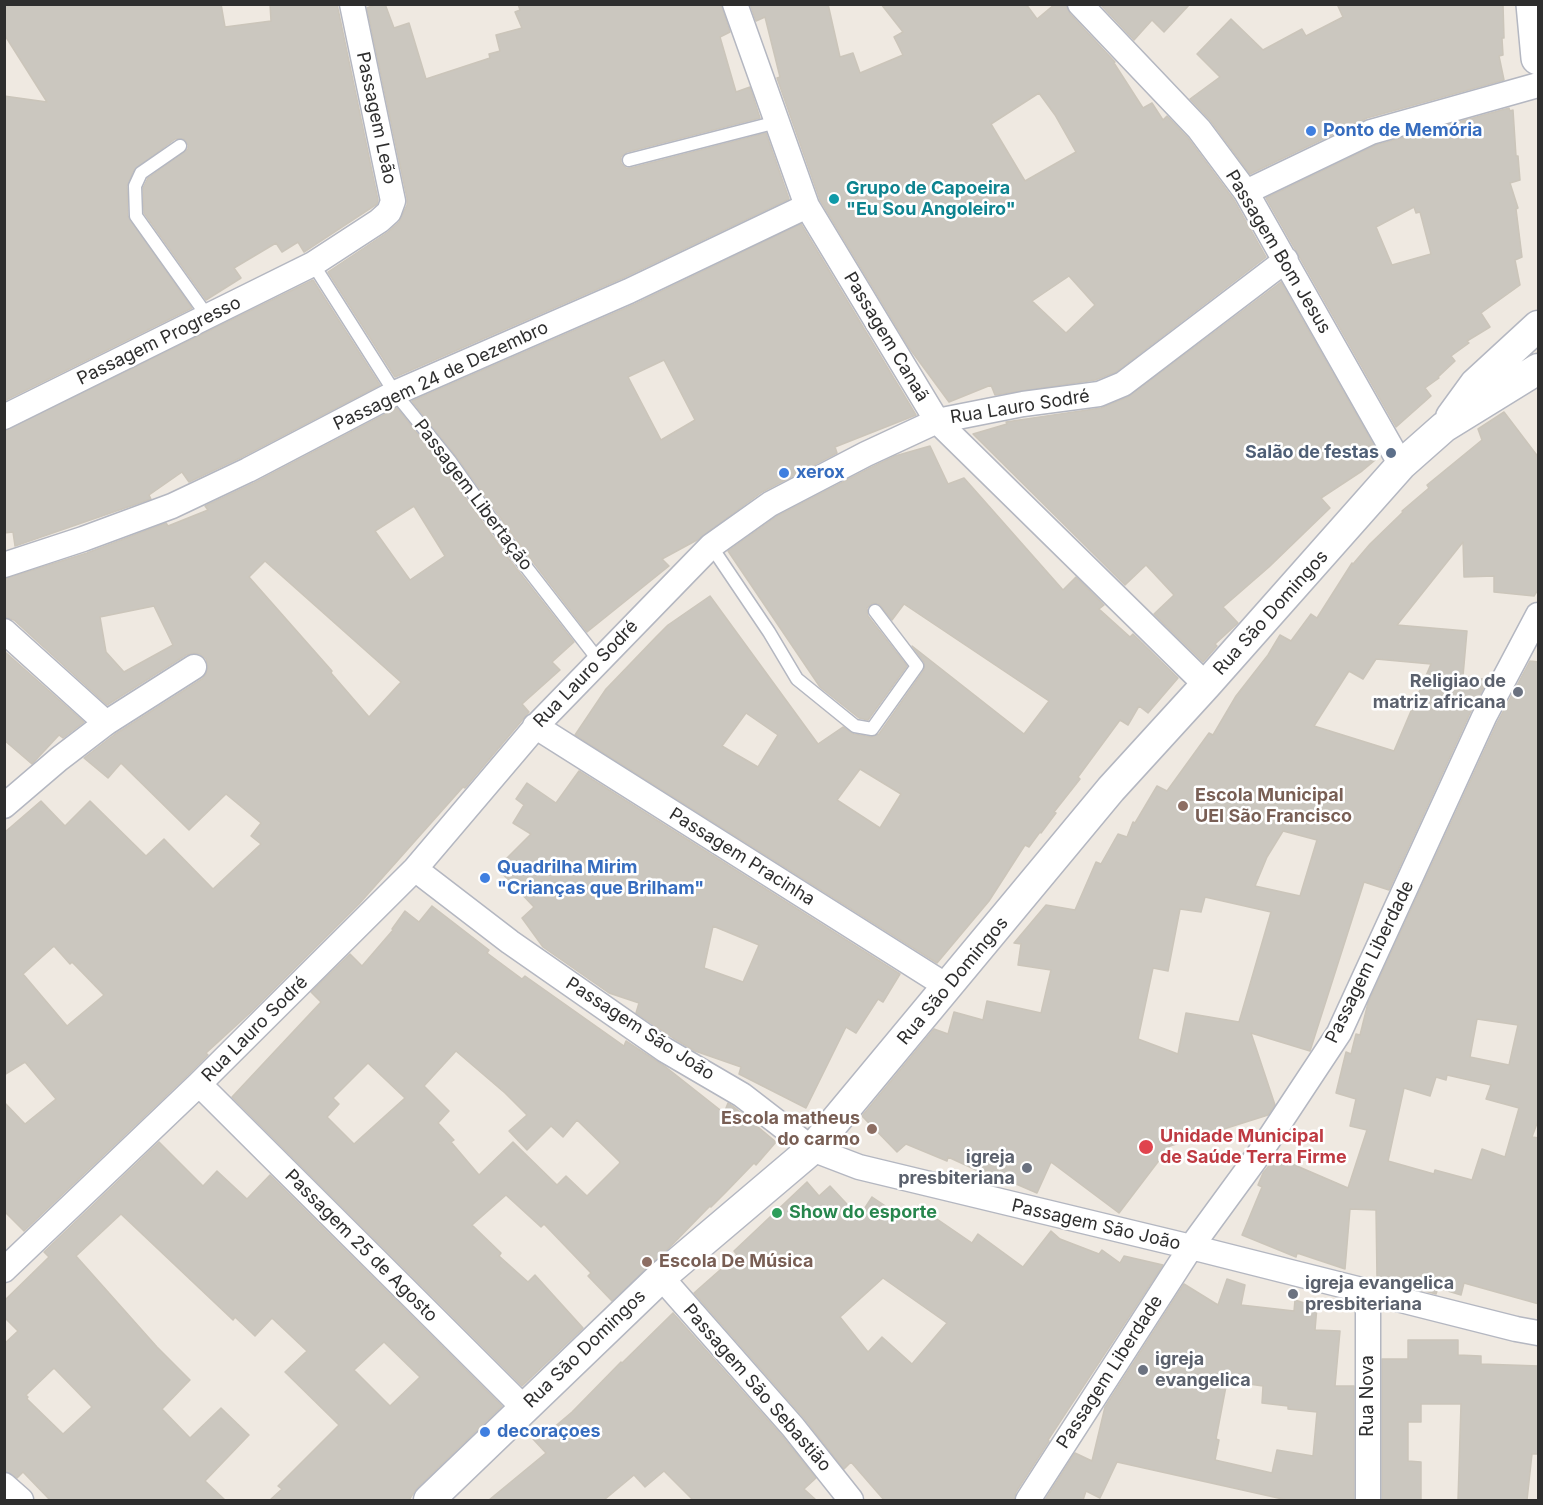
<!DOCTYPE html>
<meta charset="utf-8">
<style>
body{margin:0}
#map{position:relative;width:1543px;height:1505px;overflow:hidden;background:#efe9e1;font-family:Inter,sans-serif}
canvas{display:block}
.frame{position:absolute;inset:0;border:6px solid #2e2e2e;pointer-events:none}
</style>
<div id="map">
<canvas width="1543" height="1505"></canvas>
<div class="frame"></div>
</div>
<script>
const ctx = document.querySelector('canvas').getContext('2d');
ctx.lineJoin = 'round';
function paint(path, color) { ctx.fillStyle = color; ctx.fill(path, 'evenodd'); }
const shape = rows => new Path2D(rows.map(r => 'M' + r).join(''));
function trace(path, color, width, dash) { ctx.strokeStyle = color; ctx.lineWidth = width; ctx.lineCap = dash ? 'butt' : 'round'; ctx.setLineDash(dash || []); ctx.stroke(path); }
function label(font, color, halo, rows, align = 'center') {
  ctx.font = font + ' Inter,sans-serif'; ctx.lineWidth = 5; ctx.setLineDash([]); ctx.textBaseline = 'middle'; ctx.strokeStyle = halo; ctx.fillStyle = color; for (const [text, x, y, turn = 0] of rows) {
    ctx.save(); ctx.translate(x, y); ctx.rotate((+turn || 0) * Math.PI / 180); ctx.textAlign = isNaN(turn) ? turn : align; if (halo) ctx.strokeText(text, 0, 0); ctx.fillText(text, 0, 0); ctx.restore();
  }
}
const building = shape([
 [4,4,221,4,225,27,271,21,270,4,337,4,378,200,377,204,304,252,298,242,282,252,276,243,234,268,241,278,206,300,144,213,143,188,148,178,188,149,188,145,184,139,175,139,134,170,127,186,128,216,192,308,4,401,4,96,47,102,4,34,4,4],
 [377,4,385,4,394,28,409,23,426,79,490,58,489,54,500,51,496,35,522,28,515,12,520,10,518,4,721,4,730,32,720,37,736,92,750,87,760,118,627,152,621,157,621,163,626,168,631,168,766,133,789,199,623,278,395,377,328,272,388,232,399,222,407,205,407,198,367,8,377,4],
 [750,4,828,4,840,57,853,53,860,73,903,55,894,37,903,32,881,4,1026,4,1037,19,1055,4,1066,4,1070,14,1115,62,1114,63,1143,108,1152,103,1163,120,1167,116,1188,138,1234,200,1266,257,1116,372,1095,380,995,395,991,385,949,402,910,349,820,200,777,78,780,77,765,17,756,21,750,4],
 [1039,93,1055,115,1076,152,1025,181,991,124,1039,93],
 [1069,276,1095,305,1066,333,1032,301,1069,276],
 [1100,4,1190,4,1164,32,1152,20,1134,40,1100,4],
 [1337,4,1503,4,1504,38,1502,38,1503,55,1499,56,1504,80,1367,118,1250,174,1210,120,1190,99,1220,77,1197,54,1231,19,1263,50,1302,29,1306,36,1343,17,1337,4],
 [1509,108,1510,111,1513,110,1516,156,1518,156,1520,180,1510,183,1518,208,1516,209,1522,257,1515,260,1520,285,1481,313,1490,327,1467,341,1469,343,1451,356,1455,361,1438,377,1439,378,1425,388,1431,396,1396,427,1266,198,1376,145,1509,108],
 [1414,207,1416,213,1420,212,1431,254,1392,265,1376,227,1414,207],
 [801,224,916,415,835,447,837,453,762,492,697,540,662,559,669,566,587,632,523,549,456,456,412,401,635,304,801,224],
 [664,360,695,420,661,440,628,377,664,360],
 [313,280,380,385,242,457,189,482,182,472,149,495,151,499,15,546,13,532,4,533,4,431,313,280],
 [1281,282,1380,456,1362,471,1321,498,1330,508,1269,567,1223,607,1238,623,1215,644,1217,646,1203,662,1154,614,1174,595,1146,565,1125,585,973,434,1007,424,1006,422,1101,408,1128,397,1281,282],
 [397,408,443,466,509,559,574,642,552,662,560,670,522,704,529,712,465,788,463,787,359,904,252,1011,206,1053,208,1055,189,1074,24,1231,4,1211,4,1102,25,1124,56,1099,25,1062,4,1075,5,832,41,801,65,826,90,801,146,856,164,839,213,889,261,844,251,836,261,823,226,794,189,830,121,763,108,778,84,758,114,735,202,679,206,674,208,667,206,659,200,654,194,653,186,655,107,705,14,620,4,617,4,579,87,553,166,523,168,526,208,510,205,506,254,483,397,408],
 [414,506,445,556,410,580,375,531,414,506],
 [265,561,401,682,369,717,331,673,332,671,249,577,265,561],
 [154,606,173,645,124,672,106,652,100,617,154,606],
 [54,946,70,964,72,962,104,995,67,1026,23,974,54,946],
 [1504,412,1539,458,1539,588,1534,596,1494,592,1494,576,1464,577,1463,542,1397,625,1467,631,1463,676,1488,680,1471,711,1389,890,1364,882,1310,1051,1251,1033,1275,1105,1268,1115,1170,1146,1119,1213,1051,1162,1037,1193,986,1171,985,1174,948,1157,947,1161,906,1144,897,1152,862,1116,934,1029,948,1034,954,1012,983,1020,987,1001,1041,1013,1051,970,1018,965,1021,944,1014,943,1046,905,1075,910,1096,862,1101,864,1118,834,1127,837,1133,822,1135,823,1157,786,1167,791,1209,733,1213,735,1236,696,1268,655,1280,635,1291,641,1311,614,1317,618,1352,563,1353,564,1370,544,1403,512,1402,511,1429,488,1427,485,1482,440,1478,429,1504,412],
 [1376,659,1431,664,1394,751,1314,726,1349,671,1363,679,1376,659],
 [1283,831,1317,840,1300,896,1255,886,1267,857,1283,831],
 [1205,897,1271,912,1239,1022,1186,1013,1178,1054,1138,1039,1153,968,1168,971,1180,909,1201,912,1205,897],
 [930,446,948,484,964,478,1063,590,1076,577,1104,605,1099,609,1130,637,1133,634,1178,678,1148,713,1139,706,1128,725,1120,720,1078,777,1080,779,1054,812,1056,813,1041,833,1040,832,1029,847,1025,845,989,901,937,963,575,735,606,689,656,637,668,625,710,596,818,744,843,727,854,734,871,737,879,734,924,670,924,662,912,646,1024,734,1049,701,904,604,892,620,879,604,873,603,867,608,868,616,907,666,868,720,859,718,820,687,728,551,777,516,872,467,895,456,930,446],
 [746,713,778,735,758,767,722,746,746,713],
 [860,769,901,794,880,828,837,800,860,769],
 [4,651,84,722,63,738,59,735,32,764,4,740,4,651],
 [1530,661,1539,662,1539,1118,1532,1137,1539,1138,1539,1304,1464,1283,1461,1295,1438,1288,1436,1294,1377,1278,1376,1210,1350,1209,1345,1269,1297,1253,1296,1257,1242,1235,1262,1187,1258,1185,1263,1173,1276,1157,1348,1188,1367,1130,1350,1126,1356,1099,1336,1093,1346,1052,1351,1054,1356,1034,1360,1035,1368,1003,1497,723,1530,661],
 [1477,1019,1518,1025,1509,1065,1470,1057,1477,1019],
 [1447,1075,1491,1085,1486,1099,1519,1108,1505,1157,1482,1149,1472,1180,1435,1170,1434,1174,1388,1161,1404,1088,1430,1096,1436,1077,1446,1080,1447,1075],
 [579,771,900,974,883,1002,878,999,856,1033,846,1027,806,1108,739,1074,741,1067,695,1051,673,1038,636,1013,639,1003,609,993,543,947,522,918,534,907,497,868,531,834,513,823,524,805,516,799,527,783,556,803,579,771],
 [713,926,759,945,743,982,704,968,713,926],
 [432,906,489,950,487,953,522,979,525,976,624,1046,626,1041,667,1068,724,1113,728,1103,734,1107,776,1142,756,1165,754,1163,726,1192,711,1207,710,1206,666,1251,612,1301,588,1276,591,1273,544,1224,541,1227,506,1195,472,1225,501,1253,499,1256,528,1282,535,1275,583,1328,522,1386,232,1097,321,1002,311,992,350,954,362,966,393,930,392,929,405,911,419,922,432,906],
 [456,1051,505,1093,527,1115,509,1131,527,1150,551,1126,563,1137,577,1120,620,1162,619,1164,587,1196,566,1176,557,1185,513,1142,479,1175,451,1142,454,1140,438,1123,449,1111,424,1086,456,1051],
 [368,1063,405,1098,354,1144,327,1117,339,1104,333,1098,368,1063],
 [159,1142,203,1186,217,1171,247,1199,270,1175,502,1406,417,1488,409,1500,270,1500,282,1489,278,1486,339,1425,285,1372,307,1351,272,1318,255,1336,235,1317,233,1320,121,1214,76,1256,157,1347,190,1380,162,1409,190,1438,221,1408,249,1435,205,1481,225,1500,50,1500,23,1472,17,1478,4,1471,4,1344,18,1331,4,1317,4,1301,49,1257,44,1252,159,1142],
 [384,1342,420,1377,390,1406,354,1370,384,1342],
 [54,1368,92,1407,63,1434,27,1399,28,1397,26,1395,54,1368],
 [807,1182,819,1196,830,1186,859,1217,872,1197,908,1221,918,1206,972,1243,978,1234,1023,1267,1051,1231,1060,1239,1099,1254,1102,1250,1120,1263,1124,1256,1163,1265,1048,1440,1049,1441,1016,1492,1014,1500,884,1500,851,1462,844,1469,804,1418,694,1293,737,1255,734,1251,807,1182],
 [883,1278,947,1323,912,1364,882,1337,868,1352,840,1317,883,1278],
 [1227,1279,1245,1285,1241,1305,1294,1311,1295,1300,1317,1307,1315,1330,1340,1331,1335,1386,1354,1386,1354,1500,1287,1500,1117,1462,1100,1498,1086,1491,1083,1500,1045,1500,1075,1453,1092,1461,1105,1407,1184,1284,1218,1305,1227,1279],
 [1227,1381,1263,1386,1262,1403,1288,1406,1288,1409,1317,1412,1313,1456,1277,1450,1272,1473,1215,1460,1219,1440,1216,1439,1227,1381],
 [673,1313,782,1436,816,1478,804,1489,816,1500,693,1500,664,1471,645,1487,634,1475,604,1500,489,1500,546,1453,533,1439,549,1426,552,1429,572,1412,621,1362,622,1363,673,1313],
 [1408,1340,1458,1340,1458,1355,1481,1356,1481,1364,1539,1366,1539,1454,1532,1454,1527,1500,1458,1500,1461,1404,1421,1404,1421,1422,1408,1422,1408,1461,1421,1462,1421,1500,1382,1500,1382,1359,1408,1359,1408,1340]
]);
const service = shape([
 [180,146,141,173,135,186,136,216,208,317],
 [629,160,777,122],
 [313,264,395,393,450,461,516,554,600,662],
 [711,546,769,632,797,679,855,726,872,729,917,666,875,611]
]);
const minor = shape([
 [735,4,807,206,937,421,1206,685],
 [1080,4,1199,129,1246,192,1401,465],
 [1246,192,1371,132,1538,85],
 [4,417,313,264,379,221,389,212,393,201,352,4],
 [4,565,83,539,172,506,248,470,395,393,629,291,807,206],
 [4,631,106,723],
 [535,726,948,987],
 [4,806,59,759,106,723,194,667],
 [415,869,510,942,665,1050,742,1095,812,1149,859,1167,1191,1247,1516,1329,1538,1333],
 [199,1084,523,1407],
 [4,1270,199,1084,415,869,539,723,711,546,770,504,866,454,937,421,1023,404,1099,394,1123,384,1286,260],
 [661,1277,793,1427,851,1500],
 [1368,1291,1368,1500],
 [4,1485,21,1500],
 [1028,1500,1191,1247,1259,1154,1339,1033,1484,717,1538,615]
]);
const tertiary = shape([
 [1451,417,1475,384,1538,326],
 [429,1500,661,1277,812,1149,1111,789,1206,685,1401,465,1444,427,1538,369]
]);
const secondary = shape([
 [1533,4,1538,58]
]);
const markers = [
 [1311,131,6,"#3f7fe0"],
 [834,199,6,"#0f9aa8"],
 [1391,453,6,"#5c6f8a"],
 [784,473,6,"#3f7fe0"],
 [1518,692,6,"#6b7280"],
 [1183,806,6,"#8d6e63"],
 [485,878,6,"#3f7fe0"],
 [872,1129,6,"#8d6e63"],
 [1146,1147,8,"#e0444e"],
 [1027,1168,6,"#6b7280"],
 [777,1213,6,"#2e9e5b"],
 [647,1262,6,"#8d6e63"],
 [1293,1294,6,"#6b7280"],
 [1143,1370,6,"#6b7280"],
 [485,1432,6,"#3f7fe0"]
];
const streetNames = [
 ["Passagem Leão",376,118,78],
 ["Passagem Bom Jesus",1278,252,59],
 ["Passagem Canaã",886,337,59],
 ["Passagem Progresso",159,341,-26],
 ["Passagem 24 de Dezembro",441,376,-25],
 ["Rua Lauro Sodré",1020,407,-9],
 ["Passagem Libertação",473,495,53],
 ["Rua São Domingos",1271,613,-48],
 ["Rua Lauro Sodré",586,674,-46],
 ["Passagem Pracinha",742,857,32],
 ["Passagem Liberdade",1370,962,-64],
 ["Rua São Domingos",953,981,-50],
 ["Rua Lauro Sodré",255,1029,-45],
 ["Passagem São João",640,1029,33],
 ["Passagem São João",1096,1225,13],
 ["Passagem 25 de Agosto",361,1246,45],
 ["Rua São Domingos",585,1349,-44],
 ["Passagem Liberdade",1110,1372,-57],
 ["Passagem São Sebastião",757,1388,49],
 ["Rua Nova",1368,1396,-90]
];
const shopNames = [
 ["Ponto de Memória",1323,131],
 ["xerox",796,473],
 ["Quadrilha Mirim",497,868],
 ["\"Crianças que Brilham\"",497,889],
 ["decoraçoes",497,1432]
];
const cultureNames = [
 ["Grupo de Capoeira",846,189],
 ["\"Eu Sou Angoleiro\"",846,210]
];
const serviceNames = [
 ["Salão de festas",1379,453]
];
const worshipNames = [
 ["Religiao de",1506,682],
 ["matriz africana",1506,703],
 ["igreja",1015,1158],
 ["presbiteriana",1015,1179],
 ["igreja evangelica",1305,1284,"left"],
 ["presbiteriana",1305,1305,"left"],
 ["igreja",1155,1360,"left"],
 ["evangelica",1155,1381,"left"]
];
const educationNames = [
 ["Escola Municipal",1195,796],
 ["UEI São Francisco",1195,817],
 ["Escola matheus",860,1119,"right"],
 ["do carmo",860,1140,"right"],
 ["Escola De Música",659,1262]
];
const healthNames = [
 ["Unidade Municipal",1160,1137],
 ["de Saúde Terra Firme",1160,1158]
];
const leisureNames = [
 ["Show do esporte",789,1213]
];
paint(building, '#cbc7bf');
trace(building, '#cbc5ba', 1.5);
trace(service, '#b4b7c1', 15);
trace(minor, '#b4b7c1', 27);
trace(tertiary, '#b4b7c1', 33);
trace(secondary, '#b4b7c1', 36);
trace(service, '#fff', 12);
trace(minor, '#fff', 24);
trace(tertiary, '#fff', 30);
trace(secondary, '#fff', 33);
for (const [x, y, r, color] of markers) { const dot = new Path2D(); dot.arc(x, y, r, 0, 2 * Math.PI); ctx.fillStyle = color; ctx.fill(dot); trace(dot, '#fff', 2); }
label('18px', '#2e2e2e', '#fff', streetNames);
label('bold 18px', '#366cbe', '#fff', shopNames, 'left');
label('bold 18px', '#0d838f', '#fff', cultureNames, 'left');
label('bold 18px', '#4e5e75', '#fff', serviceNames, 'right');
label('bold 18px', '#5b616d', '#fff', worshipNames, 'right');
label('bold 18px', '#785e54', '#fff', educationNames, 'left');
label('bold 18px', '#be3a42', '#fff', healthNames, 'left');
label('bold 18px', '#27864d', '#fff', leisureNames, 'left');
</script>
